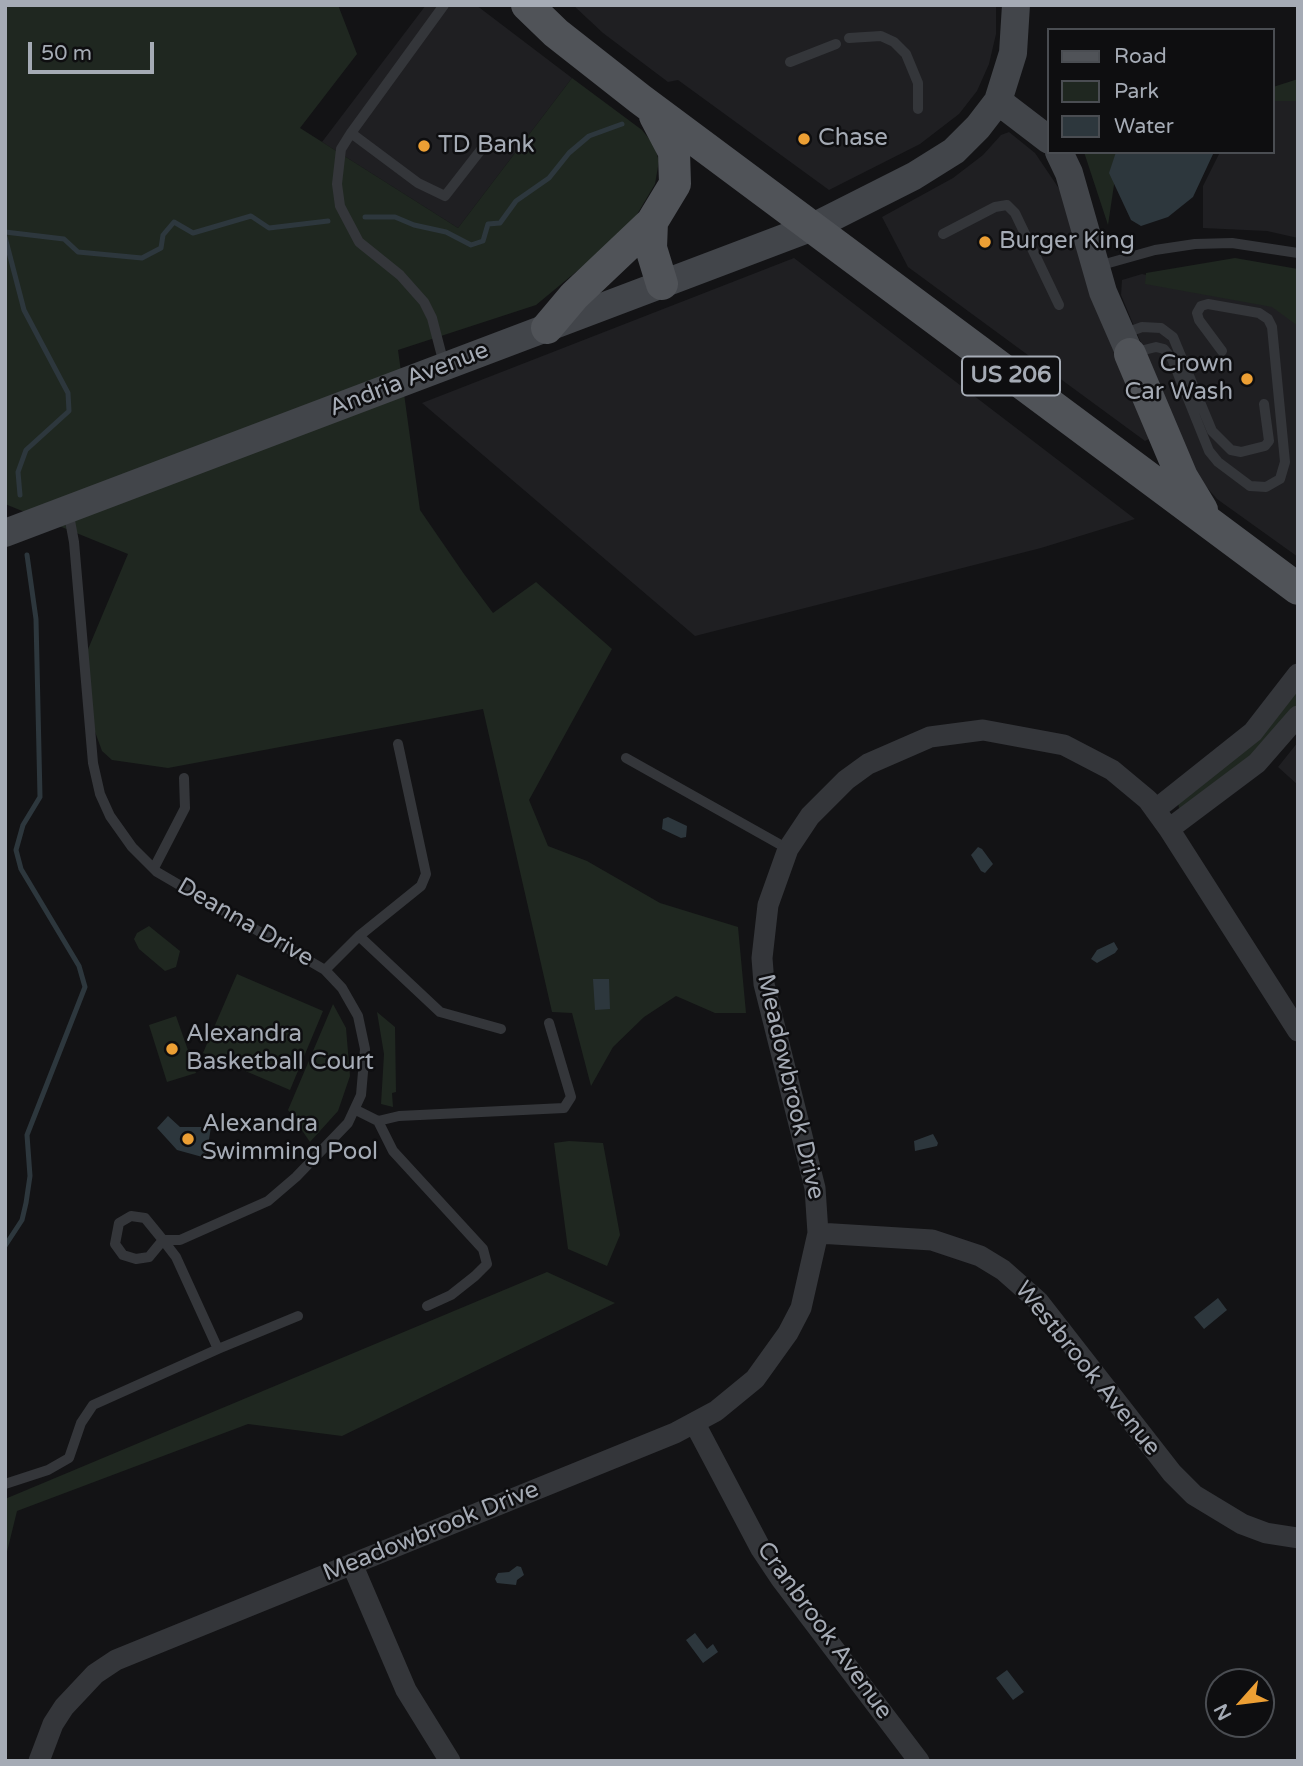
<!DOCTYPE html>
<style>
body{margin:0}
#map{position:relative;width:1303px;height:1766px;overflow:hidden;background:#131315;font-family:"Varela Round",sans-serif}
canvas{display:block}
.frame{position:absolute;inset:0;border:7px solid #a5abb5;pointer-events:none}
.legend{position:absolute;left:1047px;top:28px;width:228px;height:126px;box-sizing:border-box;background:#0e0e10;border:2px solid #4a4d52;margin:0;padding:9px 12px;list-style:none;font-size:21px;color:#a5abb5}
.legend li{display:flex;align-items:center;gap:14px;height:35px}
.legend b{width:35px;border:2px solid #4a4d52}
.north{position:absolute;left:1205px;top:1668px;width:70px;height:70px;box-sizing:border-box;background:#0e0e10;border:2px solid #4a4d52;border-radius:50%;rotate:242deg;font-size:19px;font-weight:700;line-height:28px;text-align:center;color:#a5abb5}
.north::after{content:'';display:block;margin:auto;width:24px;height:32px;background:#ec9f34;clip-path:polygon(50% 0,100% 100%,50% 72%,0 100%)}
.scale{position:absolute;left:28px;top:42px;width:126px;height:32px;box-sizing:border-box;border:4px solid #a5abb5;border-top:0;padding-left:9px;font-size:21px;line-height:24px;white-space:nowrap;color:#a5abb5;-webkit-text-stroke:5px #0e0e10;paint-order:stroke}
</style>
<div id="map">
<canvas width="1303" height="1766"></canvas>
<div class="frame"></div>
<ul class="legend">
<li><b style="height:9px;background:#505358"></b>Road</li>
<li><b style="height:19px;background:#1f2720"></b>Park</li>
<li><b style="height:19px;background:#2d373d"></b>Water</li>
</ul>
<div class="north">N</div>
<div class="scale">50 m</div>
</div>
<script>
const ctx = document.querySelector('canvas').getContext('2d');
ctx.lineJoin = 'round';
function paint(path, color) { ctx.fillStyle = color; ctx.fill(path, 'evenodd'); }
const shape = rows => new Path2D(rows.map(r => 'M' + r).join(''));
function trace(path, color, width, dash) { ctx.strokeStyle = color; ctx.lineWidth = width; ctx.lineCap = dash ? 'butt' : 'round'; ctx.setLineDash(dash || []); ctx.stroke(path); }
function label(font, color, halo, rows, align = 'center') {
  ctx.font = font + ' "Varela Round",sans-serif'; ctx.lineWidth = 5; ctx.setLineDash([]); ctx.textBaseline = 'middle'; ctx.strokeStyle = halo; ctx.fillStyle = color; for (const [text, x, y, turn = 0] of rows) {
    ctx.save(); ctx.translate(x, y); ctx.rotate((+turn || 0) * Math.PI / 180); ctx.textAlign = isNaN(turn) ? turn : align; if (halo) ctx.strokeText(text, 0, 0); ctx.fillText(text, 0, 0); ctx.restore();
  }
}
const built = shape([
 [426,5,476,5,572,78,458,228,322,142],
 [573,5,996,5,996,34,989,64,977,91,959,114,920,144,829,190,678,80,668,82,603,33],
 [1298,91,1298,238,1267,231,1203,228,1203,186,1220,152,1273,152,1273,98],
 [1009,132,1035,153,1060,190,1151,438,1145,441,908,267,882,217,953,178,983,155,1001,135],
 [794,258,1135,519,1041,548,695,636,422,403],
 [1142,274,1289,306,1298,322,1298,557,1217,499,1196,475,1121,295,1122,280],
 [1298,742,1298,785,1278,767]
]);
const green = shape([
 [5,5,338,5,357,54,300,128,458,228,572,78,642,130,654,145,659,161,655,184,629,228,536,305,398,350,420,510,464,574,493,613,536,582,612,649,529,800,548,846,587,861,660,903,738,927,746,1013,715,1013,676,996,644,1017,613,1047,591,1086,572,1013,552,1012,483,709,168,768,112,760,102,751,94,729,86,654,128,554,5,504],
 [1298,79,1298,101,1273,101,1273,87],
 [1084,152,1133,152,1118,158,1108,225],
 [1235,258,1298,269,1298,326,1272,307,1145,284,1146,273],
 [1298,689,1298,704,1262,747,1181,810,1179,808,1178,803,1251,746],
 [149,926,180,951,176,967,165,971,139,949,134,939,137,933],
 [237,974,323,1011,290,1090,203,1053],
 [333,1004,346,1028,350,1076,338,1111,310,1142,288,1110],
 [377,1012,395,1027,396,1092,392,1093,393,1107,381,1104,384,1054],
 [176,1016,196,1073,167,1082,149,1025],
 [569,1141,603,1143,620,1235,607,1266,568,1249,554,1143],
 [547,1272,615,1303,342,1436,248,1424,17,1511,5,1560,5,1499]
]);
const water = shape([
 [1116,152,1214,152,1193,197,1168,217,1141,226,1131,220,1109,173],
 [668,817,687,826,686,837,681,838,662,829,663,819],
 [978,847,982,849,993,864,985,873,981,871,971,855],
 [1114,942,1118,949,1115,953,1097,963,1091,959,1097,950],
 [593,979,609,979,610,1009,595,1010],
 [168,1116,180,1127,211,1127,206,1158,177,1150,157,1128],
 [933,1134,938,1143,937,1146,915,1151,914,1141],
 [1218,1298,1227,1310,1204,1329,1194,1317],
 [517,1566,521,1567,524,1575,517,1580,516,1585,497,1583,495,1579,498,1573,509,1572],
 [695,1633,707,1649,713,1644,718,1652,703,1663,686,1640],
 [1007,1670,1024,1692,1013,1700,996,1678]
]);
const stream = shape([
 [365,217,395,217,414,225,446,232,471,245,483,241,488,224,500,223,516,201,549,178,569,153,589,136,622,124],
 [5,232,64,239,78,252,142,258,161,248,163,235,174,222,193,233,251,216,269,228,328,221],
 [5,237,24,310,68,393,69,411,26,450,18,472,20,495],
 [5,1246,22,1220,26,1203,30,1176,27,1135,85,987,79,966,21,869,16,850,23,825,40,797,36,619,27,555]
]);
const lane = shape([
 [849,38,881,36,894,42,906,54,918,83,918,109],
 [790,62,836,44],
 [351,133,418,183,445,196,487,142],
 [943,234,995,207,1007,205,1015,213,1059,305],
 [1098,266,1155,250,1195,244,1232,243,1298,253],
 [1123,334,1142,327,1161,328,1173,337,1212,431,1231,450,1241,452,1265,446,1269,441,1264,404],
 [1132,353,1156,347,1164,349,1172,359,1209,451,1218,462,1250,486,1266,487,1280,479,1285,462,1272,327,1268,319,1259,313,1208,304,1201,306,1197,313,1199,320,1222,351],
 [444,364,432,318,424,302,400,275,359,242,340,206,337,184,341,149,351,133,444,5],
 [68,510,74,542,93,763,100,794,110,816,132,847,157,872,325,970,342,988,358,1016,365,1049,361,1095,348,1123,296,1177,268,1201,180,1240,163,1240,145,1218,131,1216,119,1223,115,1244,123,1255,136,1259,149,1257,163,1240,176,1257,218,1349,298,1316],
 [626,758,788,849],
 [154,868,185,808,184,778],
 [359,936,440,1012,501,1029],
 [325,970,359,936,421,886,426,874,398,744],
 [356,1110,378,1121,399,1116,564,1108,571,1097,549,1023],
 [378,1121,393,1151,483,1249,487,1264,475,1276,451,1295,427,1306],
 [5,1484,48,1470,69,1458,81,1423,93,1405,218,1349]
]);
const street = shape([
 [1155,810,1253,732,1298,674],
 [1169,829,1257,763,1298,716],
 [818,1233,932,1240,980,1256,1003,1270,1038,1301,1172,1473,1194,1495,1242,1524,1266,1533,1298,1538],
 [695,1424,761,1549,781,1579,919,1761],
 [352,1564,406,1690,450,1761],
 [39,1761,53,1724,64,1707,95,1674,116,1660,675,1433,716,1411,755,1379,788,1333,801,1308,818,1233,815,1188,764,984,762,958,768,905,788,849,810,816,846,780,868,764,930,737,983,730,1064,745,1112,770,1148,800,1169,829,1298,1031]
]);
const secondary = shape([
 [998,101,1049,140],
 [1059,152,1069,173,1103,292,1130,354],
 [5,533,813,227,914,176,954,151,978,127,998,101,1013,53,1016,5]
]);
const primary = shape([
 [527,5,556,33,640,99,1298,589],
 [652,222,651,248,662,284],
 [547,328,574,296,652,222,675,184,674,152,655,116],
 [1130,354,1182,477,1202,510]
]);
const markers = [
 [804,139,7,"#ec9f34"],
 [424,146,7,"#ec9f34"],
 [985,242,7,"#ec9f34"],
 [1247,379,7,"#ec9f34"],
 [172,1049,7,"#ec9f34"],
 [188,1139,7,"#ec9f34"]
];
const shields = [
 [1011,376,98]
];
const shieldNames = [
 ["US 206",1011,376]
];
const poiNames = [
 ["Chase",818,139],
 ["TD Bank",438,146],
 ["Burger King",999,242],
 ["Crown",1233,365,"right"],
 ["Car Wash",1233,393,"right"],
 ["Alexandra",186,1035],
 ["Basketball Court",186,1063],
 ["Alexandra",202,1125],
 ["Swimming Pool",202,1153]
];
const streetNames = [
 ["Andria Avenue",409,380,-21],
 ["Deanna Drive",245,923,30],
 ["Meadowbrook Drive",790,1087,77],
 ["Westbrook Avenue",1087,1369,51],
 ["Meadowbrook Drive",431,1532,-22],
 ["Cranbrook Avenue",824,1631,54]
];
paint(built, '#1f1f22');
paint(green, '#1f2720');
paint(water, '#2d373d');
trace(stream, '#2d373d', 5);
trace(lane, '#34363a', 10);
trace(street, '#34363a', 21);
trace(secondary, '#42454a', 28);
trace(primary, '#505358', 32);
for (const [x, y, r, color] of markers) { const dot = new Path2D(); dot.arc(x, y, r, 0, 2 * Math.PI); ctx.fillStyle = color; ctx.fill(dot); trace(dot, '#0e0e10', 2.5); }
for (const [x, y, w] of shields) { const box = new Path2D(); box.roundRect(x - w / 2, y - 19.5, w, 39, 5); ctx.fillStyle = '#0e0e10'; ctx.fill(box); trace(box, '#a5abb5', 2); }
label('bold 23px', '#a5abb5', null, shieldNames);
label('24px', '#a5abb5', '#0e0e10', poiNames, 'left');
label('24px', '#a5abb5', '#0e0e10', streetNames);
</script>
